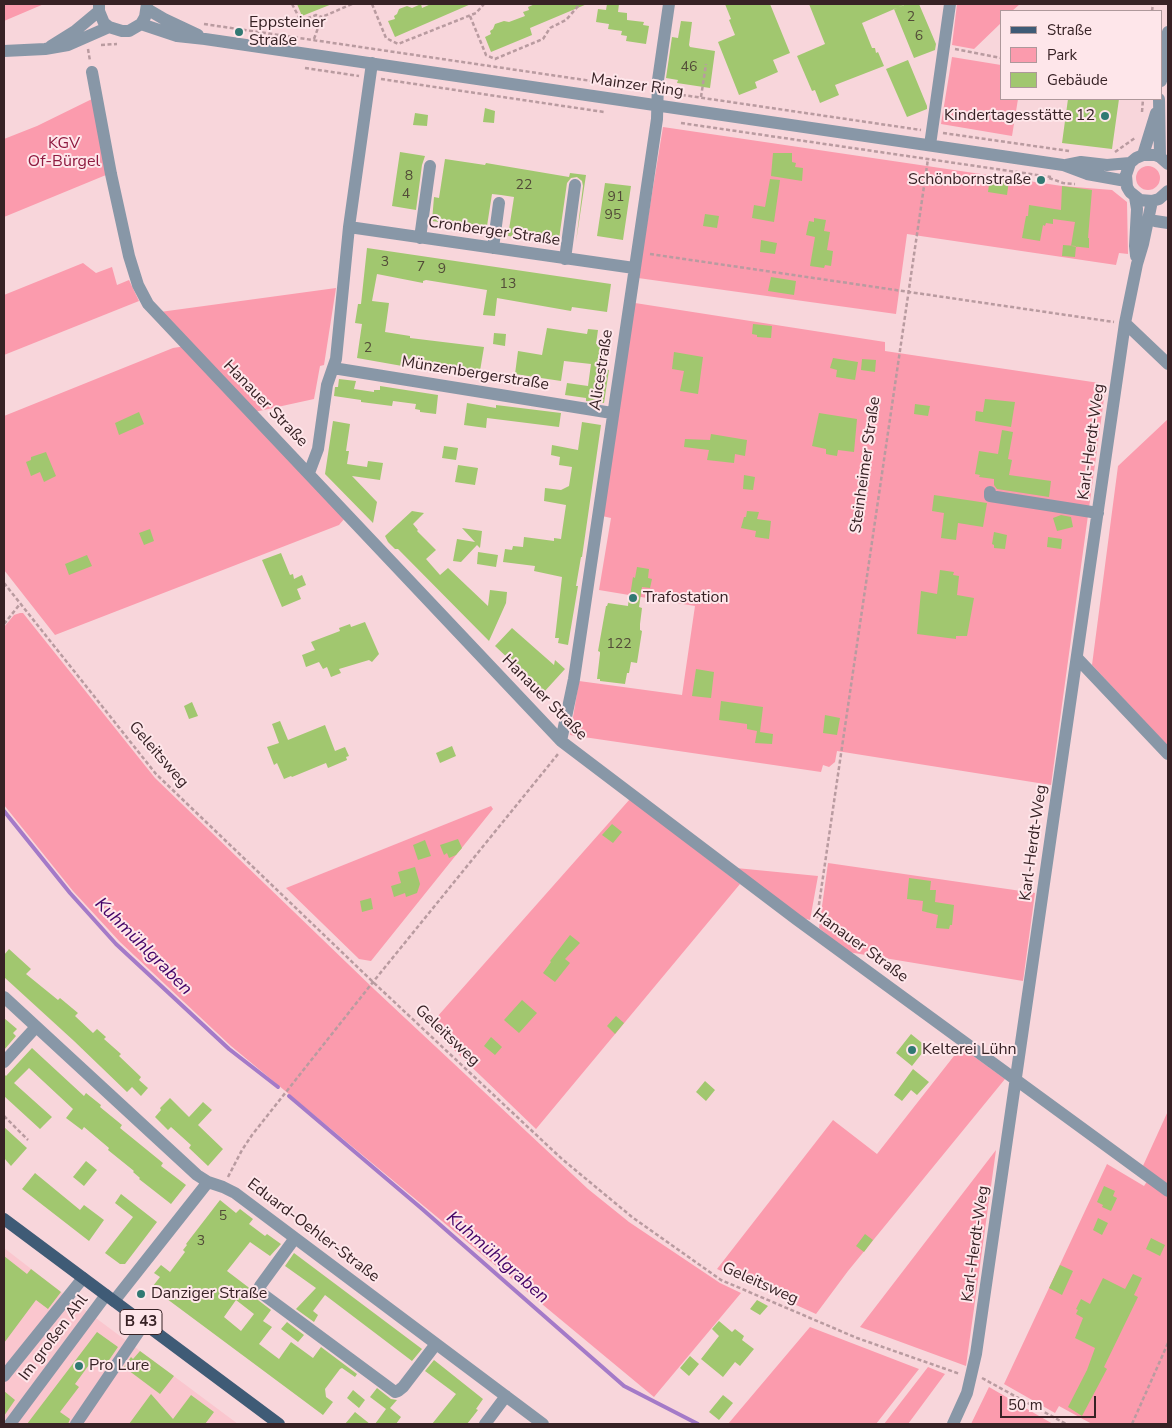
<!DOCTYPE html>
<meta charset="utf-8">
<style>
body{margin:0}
#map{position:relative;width:1172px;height:1428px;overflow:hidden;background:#f8d6db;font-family:"Nunito Sans",sans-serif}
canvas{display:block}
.frame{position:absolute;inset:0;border:5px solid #372225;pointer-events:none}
.legend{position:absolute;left:1000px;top:10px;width:162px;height:90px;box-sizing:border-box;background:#fee6ea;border:1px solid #ae989b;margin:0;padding:6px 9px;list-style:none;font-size:15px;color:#372225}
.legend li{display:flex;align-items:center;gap:10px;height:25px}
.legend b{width:25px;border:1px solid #ae989b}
.scale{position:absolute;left:1000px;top:1396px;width:96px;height:22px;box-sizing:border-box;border:2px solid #372225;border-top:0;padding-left:6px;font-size:15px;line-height:18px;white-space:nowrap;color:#372225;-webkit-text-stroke:4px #fee6ea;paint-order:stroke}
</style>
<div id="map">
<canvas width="1172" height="1428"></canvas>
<div class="frame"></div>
<ul class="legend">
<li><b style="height:6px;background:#3f5b76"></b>Straße</li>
<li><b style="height:14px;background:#fb9bad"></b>Park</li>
<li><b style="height:14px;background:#a1c76f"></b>Gebäude</li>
</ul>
<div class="scale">50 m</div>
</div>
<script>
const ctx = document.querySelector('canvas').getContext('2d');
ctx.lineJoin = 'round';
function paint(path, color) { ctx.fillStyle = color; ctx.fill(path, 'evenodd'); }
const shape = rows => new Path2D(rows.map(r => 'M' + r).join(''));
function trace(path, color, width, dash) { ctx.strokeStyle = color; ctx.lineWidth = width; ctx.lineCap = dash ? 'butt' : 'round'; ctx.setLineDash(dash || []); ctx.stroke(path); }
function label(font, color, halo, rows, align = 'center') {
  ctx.font = font + ' "Nunito Sans",sans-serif'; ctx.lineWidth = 4; ctx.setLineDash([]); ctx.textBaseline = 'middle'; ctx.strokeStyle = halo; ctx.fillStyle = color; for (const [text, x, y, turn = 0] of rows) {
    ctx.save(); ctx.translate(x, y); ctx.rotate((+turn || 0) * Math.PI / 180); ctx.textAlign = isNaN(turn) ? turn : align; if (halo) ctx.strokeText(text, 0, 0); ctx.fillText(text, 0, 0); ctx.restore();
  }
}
const built = shape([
 [4,1248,65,1295,238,1424,4,1424]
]);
const green = shape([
 [4,4,44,4,4,21],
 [957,4,1020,4,1012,11,1001,11,1001,23,974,49,952,45],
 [952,57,1001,65,1001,99,1018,99,1012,136,941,124],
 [92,99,106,175,4,217,4,139,37,126],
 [663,127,1062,186,1112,190,1127,202,1128,254,1119,253,1116,265,907,234,896,314,638,278],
 '1136 178a12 12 0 1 1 24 0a12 12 0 1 1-24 0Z',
 [83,263,96,273,112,267,117,285,129,280,139,301,4,355,4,295],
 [336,288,324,365,320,366,314,399,250,413,345,518,339,525,55,635,4,570,4,416,173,348,192,345,160,312],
 [635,303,885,342,885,351,1106,384,1051,785,837,751,835,762,829,767,823,765,821,772,570,735,579,681,682,695,695,606,599,590,611,518,602,516],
 [1168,419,1168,746,1092,665,1118,466],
 [20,613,23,613,155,778,375,990,588,1189,629,1222,720,1283,741,1293,654,1397,231,1046,120,942,73,891,4,805,4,627,14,615],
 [630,799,740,884,536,1129,429,1026],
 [491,806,493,809,371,961,359,959,286,888],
 [828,863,1035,893,1023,981,848,952,819,928],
 [736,868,818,876,810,920,803,918],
 [961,1047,1005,1079,848,1271,816,1314,717,1269,833,1120,877,1154],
 [1168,1111,1168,1188,1142,1168],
 [996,1150,966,1366,860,1327],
 [1107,1164,1144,1186,1148,1180,1168,1195,1168,1424,1092,1424,1059,1406,1055,1413,1004,1384],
 [810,1327,919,1369,876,1424,728,1424],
 [928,1367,945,1374,908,1424,884,1424],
 [989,1387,1053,1424,971,1424]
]);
const stream = shape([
 [4,811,70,893,116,944,229,1049,278,1087],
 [289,1096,421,1208,624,1386,698,1424]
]);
const building = shape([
 [297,4,332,4,302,16],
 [421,4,422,8,431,4,471,4,395,37,388,21,395,19,394,16,397,14,399,9,407,6,412,8],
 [535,4,587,4,530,28,532,35,491,52,485,37,491,34,490,31,493,29,495,24,504,21,509,22,525,16,523,12,529,10,528,7],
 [607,4,619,4,618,12,627,13,627,20,644,22,643,25,649,26,646,44,626,41,627,36,621,35,622,31,608,29,609,24,596,22,598,9,606,10],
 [725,4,770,4,790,53,773,60,778,72,755,82,757,88,739,95,718,42,735,35,729,20,731,19],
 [809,4,906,4,862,23,872,48,875,48,876,53,878,52,884,66,835,85,839,95,820,103,815,90,812,91,797,56,825,44],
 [907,4,919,4,936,44,935,50,914,58,894,9],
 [681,21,692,22,689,45,690,47,715,51,710,88,677,83,678,80,666,78,672,37,678,38],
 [908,60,927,106,927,109,907,117,886,69],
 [1068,99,1119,99,1112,149,1062,143],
 [485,108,495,111,494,123,483,122],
 [415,113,428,115,427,126,413,125],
 [400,152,425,156,422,165,416,210,392,206],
 [773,153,792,153,792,162,796,163,795,167,803,168,802,181,771,176],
 [445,159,485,165,486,163,569,177,570,173,586,175,576,242,583,186,582,181,577,177,571,178,567,183,559,239,537,236,537,237,521,235,521,238,508,236,514,197,501,195,492,194,487,226,453,222,453,224,432,221,434,197,439,198],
 [990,177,1009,180,1007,195,988,192],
 [770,179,780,180,774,222,752,218,754,205,765,207],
 [605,183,631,186,623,240,597,236],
 [1062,186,1092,190,1088,238,1089,238,1089,248,1071,246,1075,222,1053,219,1053,224,1046,223,1045,226,1043,225,1040,241,1022,238,1026,216,1028,216,1029,205,1061,210],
 [705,214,719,216,717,228,703,226],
 [814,218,826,220,824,231,830,232,827,250,833,251,831,266,825,265,824,268,810,266,815,237,806,235,809,221,814,222],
 [761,240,777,243,775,254,760,252],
 [1063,245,1076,246,1075,257,1062,256],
 [367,248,611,284,607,312,572,307,571,311,497,298,495,316,483,315,487,290,426,280,423,281,423,283,377,274,372,301,389,303,385,332,410,336,410,338,484,347,480,371,445,366,445,371,413,366,408,367,357,358,362,324,355,323,358,304,361,304],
 [771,277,796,281,794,295,768,291],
 [753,324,772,326,771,338,757,337,757,335,752,334],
 [547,328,587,334,588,329,598,330,596,344,606,346,603,369,609,370,604,403,586,401,586,398,565,395,567,383,588,386,591,364,564,361,561,381,515,374,518,351,542,355],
 [494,333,506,334,505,346,493,344],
 [674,352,703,357,698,394,680,391,684,371,672,369],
 [833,358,858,362,855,380,836,377,837,370,830,368],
 [862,359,876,360,875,372,861,370],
 [339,379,356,381,354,389,374,392,374,390,380,390,380,386,438,395,436,414,420,412,420,410,415,409,416,404,393,401,392,406,361,402,361,400,334,396,335,387,338,387],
 [985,399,1015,402,1011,427,975,421,976,411,983,412],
 [467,403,496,408,496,405,561,413,559,427,487,418,486,428,464,425],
 [915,404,930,406,928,416,914,414],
 [139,412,144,424,119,435,115,423],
 [819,413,857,419,854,452,838,450,837,456,831,455,826,454,826,449,812,446],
 [333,421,350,424,346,451,349,451,347,464,367,467,368,461,383,463,380,480,352,476,377,502,373,523,325,474],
 [582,422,601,425,582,557,581,557,576,586,578,586,568,645,558,643,559,638,555,638,562,577,534,571,535,566,503,562,505,549,512,550,513,546,523,547,524,537,554,541,554,538,561,539,566,505,544,501,545,488,561,490,569,486,572,467,559,465,560,457,551,455,552,445,578,450],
 [1002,430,1013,432,1008,459,1012,460,1009,475,1051,481,1049,497,997,489,994,485,994,479,979,477,980,475,975,474,979,451,998,454],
 [711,434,747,440,745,456,735,454,734,463,707,460,709,450,684,447,685,439,710,440],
 [444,446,458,448,456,460,442,458],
 [46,452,56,476,44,482,40,472,31,476,26,462,31,460,31,457],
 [458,465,478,468,475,485,455,482],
 [744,475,755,477,753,490,743,489],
 [934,495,987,503,983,527,958,523,956,540,941,538,944,513,932,511],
 [412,511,424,513,413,524,418,530,417,531,436,550,426,559,440,575,448,568,488,606,490,590,507,592,506,603,489,641,398,549,395,549,388,542,385,536],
 [747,511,759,512,757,519,771,521,769,539,755,537,756,531,741,528,744,517,746,517],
 [1061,515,1071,517,1073,527,1057,531,1053,518],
 [462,528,482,531,480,548,477,545,461,562,453,561,457,539,475,542],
 [150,529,154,541,144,545,139,533],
 [994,532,1007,535,1005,549,994,548,994,545,992,544],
 [1048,537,1062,539,1061,549,1047,547],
 [478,552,498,555,496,567,477,564],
 [281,553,290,575,293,574,294,579,302,575,306,585,297,589,301,599,282,607,262,560],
 [87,555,92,566,69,575,65,564],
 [637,567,649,569,648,578,652,579,650,588,642,587,639,607,642,608,640,624,640,630,642,631,637,663,631,662,629,673,627,673,625,684,600,681,600,679,597,679,600,654,600,652,598,651,606,606,607,606,608,603,628,606,629,596,630,596,633,577,635,578],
 [940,570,954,572,953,575,959,576,957,595,974,598,967,636,956,636,956,639,917,634,921,591,937,594],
 [365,622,379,654,372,662,369,660,339,669,341,673,331,677,327,667,323,669,319,662,306,667,302,655,315,650,311,642,340,631,339,628,350,624,351,627],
 [512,628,554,665,555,660,565,669,544,692,495,646],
 [696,669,714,672,711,698,692,696],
 [721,701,763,707,760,732,773,734,772,744,755,743,757,731,747,729,747,724,719,720],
 [192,702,198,716,189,719,184,706],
 [825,715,840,718,837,735,823,733],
 [280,721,288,740,325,725,335,751,345,747,349,756,346,757,347,760,328,768,326,763,292,777,291,776,284,779,277,763,274,765,267,747,279,743,272,724],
 [452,746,456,756,440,763,436,753],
 [612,824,622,832,613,843,602,835],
 [458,839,462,848,456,855,449,858,447,853,444,855,440,845],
 [425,840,431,856,418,860,413,845],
 [415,867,420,884,417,893,406,897,405,893,394,897,391,886,401,883,398,872],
 [909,878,931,881,930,890,936,890,935,902,954,905,952,925,950,925,949,929,936,928,938,915,922,911,923,901,907,899],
 [371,898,373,909,362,912,360,901],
 [570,935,580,943,565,959,570,963,555,982,543,973,551,962,550,961],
 [9,949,31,969,26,974,58,1000,60,998,78,1013,75,1016,93,1033,97,1029,106,1037,104,1039,121,1054,119,1056,141,1077,139,1080,148,1088,141,1096,132,1087,127,1092,74,1041,4,977,4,955],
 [522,1000,537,1013,519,1033,504,1020],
 [616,1016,624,1023,615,1034,607,1026],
 [4,1018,17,1029,13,1033,16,1036,4,1050],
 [911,1034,927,1047,912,1066,896,1053],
 [491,1037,502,1047,495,1055,484,1046],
 [32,1048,84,1096,86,1093,101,1105,100,1107,122,1125,120,1128,163,1163,161,1166,186,1185,171,1204,139,1179,140,1178,133,1172,134,1171,108,1150,109,1148,84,1127,82,1130,66,1118,73,1109,29,1068,14,1083,52,1117,40,1129,4,1096,4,1074,6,1076],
 [913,1069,929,1082,917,1095,911,1090,902,1101,894,1095],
 [705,1081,715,1090,706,1101,696,1092],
 [170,1098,189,1117,203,1102,212,1110,198,1125,223,1149,208,1166,189,1148,191,1145,171,1127,168,1130,155,1117,161,1110,160,1108],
 [4,1127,27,1148,11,1166,4,1158],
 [86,1161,97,1170,84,1186,73,1177],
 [35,1173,80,1210,84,1205,104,1220,89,1241,22,1189],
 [1104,1186,1115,1191,1113,1196,1117,1198,1111,1211,1102,1207,1103,1205,1097,1202],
 [121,1194,157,1222,125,1264,120,1264,105,1253,133,1217,115,1203],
 [220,1200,236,1213,240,1209,253,1219,249,1224,265,1236,267,1234,281,1244,270,1256,250,1242,227,1271,252,1290,258,1300,271,1310,263,1321,272,1327,259,1344,279,1359,291,1342,313,1358,321,1347,357,1374,355,1377,342,1368,340,1369,325,1389,326,1397,333,1402,323,1415,159,1293,160,1292,153,1286,160,1277,154,1273,161,1265,170,1272,185,1252,183,1250,187,1245,186,1244],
 [236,1300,254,1314,241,1331,224,1317],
 [1098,1218,1108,1223,1102,1235,1093,1230],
 [865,1234,873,1240,864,1252,856,1246],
 [1151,1238,1165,1245,1160,1256,1146,1249],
 [294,1253,422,1349,412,1361,325,1295,313,1311,318,1315,314,1322,296,1309,316,1288,285,1266],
 [4,1256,27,1274,31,1269,61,1292,48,1309,36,1300,4,1343],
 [1060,1265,1073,1271,1062,1295,1049,1288],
 [1133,1274,1142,1278,1134,1295,1138,1297,1104,1367,1107,1369,1082,1416,1068,1407,1087,1370,1095,1348,1075,1338,1083,1318,1076,1314,1078,1310,1076,1309,1081,1299,1090,1304,1103,1278,1125,1289],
 [757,1300,768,1306,760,1315,750,1309],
 [719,1321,732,1332,735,1329,744,1336,742,1340,754,1349,740,1366,735,1362,723,1377,701,1359,719,1336,712,1329],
 [287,1322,304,1335,298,1342,281,1329],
 [97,1332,118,1347,105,1366,94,1358,75,1384,79,1387,60,1412,70,1419,68,1424,27,1424],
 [140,1351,174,1376,160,1394,124,1367,131,1357,133,1359],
 [690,1356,699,1364,689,1376,680,1368],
 [434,1360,483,1399,476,1409,478,1410,467,1424,432,1424,456,1394,425,1371],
 [377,1388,391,1399,397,1400,390,1408,401,1417,396,1424,375,1424,386,1409,370,1397],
 [353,1390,365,1400,359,1408,347,1398],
 [4,1391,15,1400,4,1416],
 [151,1394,173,1419,191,1395,214,1412,205,1424,129,1424],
 [723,1395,733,1403,719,1420,709,1412],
 [355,1412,370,1424,345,1424]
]);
const path = shape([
 [292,4,301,21,316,15,322,17],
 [372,4,386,38,398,44,476,13,484,4],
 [1152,11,1153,4],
 [470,16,486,55,495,59,543,39,550,28,566,20,580,4],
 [204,24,646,89],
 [314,39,322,17,352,4],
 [101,45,117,44],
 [88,49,90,61],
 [955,49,1001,58],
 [305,68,359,76],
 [381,79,604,112],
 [669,93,921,130],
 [701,97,706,64],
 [1142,112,1143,99],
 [681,123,1051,177],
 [943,133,1069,151],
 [1115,152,1135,138],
 [1049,178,1063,183,1075,184],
 [650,254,1114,322],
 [4,583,156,774,373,982,562,1159,632,1217,721,1280,857,1338,960,1374],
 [4,624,20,604],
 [817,918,928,159],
 [4,1116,28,1140],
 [228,1177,242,1150,252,1135,373,982,558,754],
 [982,1378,1066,1424],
 [1132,1424,1168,1343]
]);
const minor = shape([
 [99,4,99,11,104,23,109,27,122,31,129,31,141,24,145,17,147,4],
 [147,9,164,19,198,35],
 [141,24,177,36,205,39,1063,165,1087,174,1126,181],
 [51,46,75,31,99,11],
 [4,51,45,49,68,45,109,27],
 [92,72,111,174,129,256,138,285,148,304,561,741,796,919,1168,1191],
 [1161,81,1168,32],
 [1159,99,1160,157],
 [930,145,950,4],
 [1143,155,1156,113],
 [1168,164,1160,157,1155,155,1143,155,1136,158,1130,163,1126,175,1127,187,1130,192,1140,200,1152,201,1159,199,1168,191],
 [1066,165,1081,162,1107,165,1130,163],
 [1135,197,1137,209,1135,246,1136,256],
 [1155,221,1168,223],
 [349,227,634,268],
 [420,238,430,166],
 [493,248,499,203],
 [565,259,575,185],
 [1125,323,1168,364],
 [333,368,612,413],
 [309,473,318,449,327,385,336,359,349,227,372,63],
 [990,492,990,496,1098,513],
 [1077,658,1168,754],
 [561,741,574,679,657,119,658,80,669,4],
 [4,997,197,1175,208,1182,223,1187,235,1193,543,1424],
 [4,1062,36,1027],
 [295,1238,260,1286,260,1290,264,1295,395,1392,398,1391,403,1387,436,1344],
 [114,1301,208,1182],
 [4,1376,83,1278],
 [10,1424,106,1295],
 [76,1424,144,1324],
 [485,1424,506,1396],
 [953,1424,967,1393,976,1354,1125,323,1137,264,1143,244,1152,201]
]);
const major = shape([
 [4,1219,279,1424]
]);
const markers = [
 [239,32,5,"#317973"],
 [1105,116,5,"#317973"],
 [1041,180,5,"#317973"],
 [633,598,5,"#317973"],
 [912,1050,5,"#317973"],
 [141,1294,5,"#317973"],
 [79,1366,5,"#317973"]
];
const numberNames = [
 ["2",911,18],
 ["6",919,37],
 ["46",689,68],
 ["8",409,177],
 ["22",524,186],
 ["4",406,195],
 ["91",616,198],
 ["95",613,216],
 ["3",385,263],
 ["7",421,268],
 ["9",442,270],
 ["13",508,285],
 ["2",368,349],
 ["122",619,645],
 ["5",223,1217],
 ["3",201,1242]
];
const shields = [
 [141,1322,42]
];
const shieldNames = [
 ["B 43",141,1322]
];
const poiNames = [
 ["Eppsteiner",249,23],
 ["Straße",249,41],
 ["Kindertagesstätte 12",1095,116,"right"],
 ["Schönbornstraße",1031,180,"right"],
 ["Trafostation",643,598],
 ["Kelterei Lühn",922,1050],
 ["Danziger Straße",151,1294],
 ["Pro Lure",89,1366]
];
const streetNames = [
 ["Mainzer Ring",637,86,8],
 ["Cronberger Straße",494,232,8],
 ["Alicestraße",602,370,-81],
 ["Münzenbergerstraße",475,374,9],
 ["Hanauer Straße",265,404,46],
 ["Karl-Herdt-Weg",1092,442,-82],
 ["Steinheimer Straße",866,465,-82],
 ["Hanauer Straße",544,698,45],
 ["Geleitsweg",158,755,49],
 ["Karl-Herdt-Weg",1034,843,-82],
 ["Hanauer Straße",860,946,36],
 ["Geleitsweg",447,1036,43],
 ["Eduard-Oehler-Straße",313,1231,37],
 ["Karl-Herdt-Weg",976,1244,-82],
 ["Geleitsweg",760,1284,24],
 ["Im großen Ahl",54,1338,-53]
];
const parkNames = [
 ["KGV",64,144],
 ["Of-Bürgel",64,162]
];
const waterNames = [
 ["Kuhmühlgraben",143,947,45],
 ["Kuhmühlgraben",497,1258,41]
];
paint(built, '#fac6ce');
paint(green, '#fb9bad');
trace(stream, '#a47ac8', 4);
paint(building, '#a1c76f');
trace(path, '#b99ba0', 2.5, [4, 2.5]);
trace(minor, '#8897a7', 12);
trace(major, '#3f5b76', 12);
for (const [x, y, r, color] of markers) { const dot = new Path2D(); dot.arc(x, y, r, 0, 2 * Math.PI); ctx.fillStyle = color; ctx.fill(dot); trace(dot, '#fee6ea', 2); }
label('14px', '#524b38', null, numberNames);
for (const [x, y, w] of shields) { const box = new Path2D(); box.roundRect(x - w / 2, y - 12.5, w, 25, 4); ctx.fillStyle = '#fee6ea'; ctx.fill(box); trace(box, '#372225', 1); }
label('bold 15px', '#372225', null, shieldNames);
label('16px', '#372225', '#fee6ea', poiNames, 'left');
label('16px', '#372225', '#fee6ea', streetNames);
label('16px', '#8e193f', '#fee6ea', parkNames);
label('italic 18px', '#440367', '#fee6ea', waterNames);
</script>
